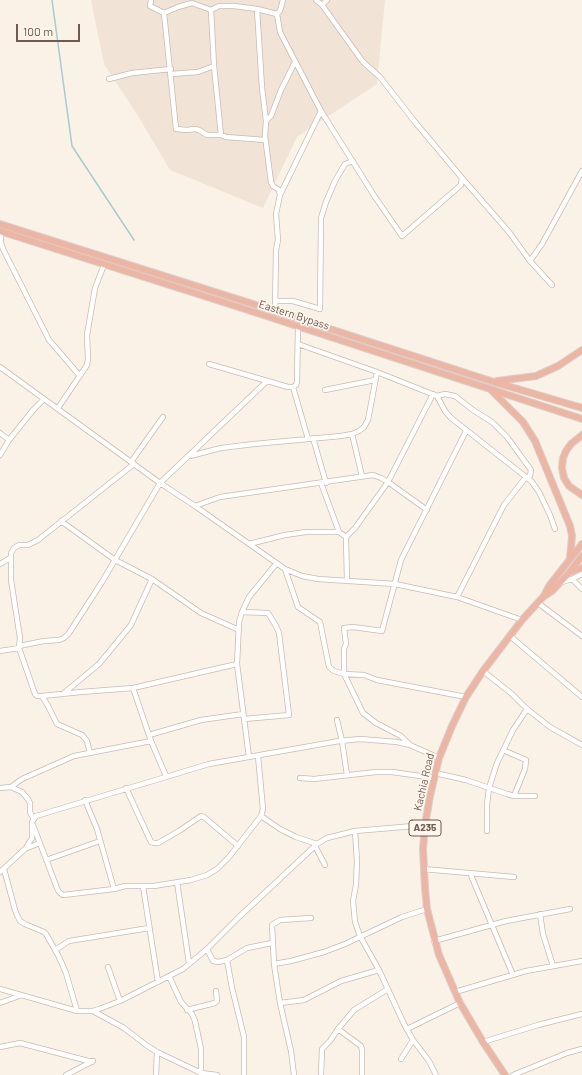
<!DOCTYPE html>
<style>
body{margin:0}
#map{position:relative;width:582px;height:1075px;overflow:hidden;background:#faf2e7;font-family:Barlow,sans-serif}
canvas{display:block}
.scale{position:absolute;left:16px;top:24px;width:64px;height:18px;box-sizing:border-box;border:2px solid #71594e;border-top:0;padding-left:5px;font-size:12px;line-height:14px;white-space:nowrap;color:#71594e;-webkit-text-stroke:3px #fdf6ed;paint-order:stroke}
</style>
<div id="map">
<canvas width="582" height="1075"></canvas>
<div class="scale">100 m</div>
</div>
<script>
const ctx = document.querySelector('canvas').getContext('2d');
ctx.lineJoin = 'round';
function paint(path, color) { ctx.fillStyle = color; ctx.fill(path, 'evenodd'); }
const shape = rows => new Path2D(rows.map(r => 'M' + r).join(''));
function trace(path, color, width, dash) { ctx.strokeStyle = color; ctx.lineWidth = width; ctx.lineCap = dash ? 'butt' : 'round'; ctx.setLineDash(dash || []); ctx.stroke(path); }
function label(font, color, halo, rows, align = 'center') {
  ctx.font = font + ' Barlow,sans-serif'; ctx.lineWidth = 3.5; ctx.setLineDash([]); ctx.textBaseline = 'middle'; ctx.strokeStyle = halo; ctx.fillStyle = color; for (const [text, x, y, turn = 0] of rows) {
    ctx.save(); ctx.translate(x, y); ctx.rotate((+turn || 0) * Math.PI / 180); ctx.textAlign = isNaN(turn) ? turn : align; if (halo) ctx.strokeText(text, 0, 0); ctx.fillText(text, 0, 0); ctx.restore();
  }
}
const residential = shape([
 [91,0,385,0,377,84,297,137,263,208,170,170,138,116,104,64]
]);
const stream = shape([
 [52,0,72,146,134,240]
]);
const minor = shape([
 [151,0,150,6,164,13,178,7,192,3,211,10,219,6,234,6,257,9,277,14],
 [283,0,280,11,277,14,280,32,321,111,375,197,402,236,461,185,462,178,415,122,380,77,363,62,322,5,316,0],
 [322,5,327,0],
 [257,9,262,88,266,121],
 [211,10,214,66,221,135,226,137,265,140],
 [164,13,176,129,187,130,195,129,199,130,207,135,221,135],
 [171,74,198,72,214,66],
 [109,79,132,73,171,69],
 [462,178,509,232,530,261,552,285],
 [280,195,321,111],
 [1,232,1,243,3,249,49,340,80,376],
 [530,261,542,244,582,171],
 [276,301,293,301,320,309,321,218,326,202,335,181,345,164,353,161],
 [275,311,276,250,278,240,276,214,280,195,279,190,273,186,271,182,265,136,266,121,271,116,281,90,295,62],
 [298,344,377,372,437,396,445,394,455,396,473,410,492,422,507,437,531,470,530,476,526,477,451,418,445,411,437,396],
 [209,364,288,387,293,387,296,385,297,382,298,326],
 [0,367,160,483,195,506,285,569,302,576,318,579,395,584,457,597,522,620],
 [293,387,308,439],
 [325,390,375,380],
 [58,408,87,365,88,359,87,335,95,288,104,265],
 [466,431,401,560,382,631,353,627,344,628,346,644,344,649,344,674,364,675,377,680,466,697],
 [0,433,9,440],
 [352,434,362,476],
 [313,438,326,483],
 [0,455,9,440,34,409,44,399],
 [190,456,221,448,254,444,341,436,352,434,359,431,364,427,368,420,377,372],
 [131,462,163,417],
 [134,464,38,540,28,545,19,545,14,548,11,553,11,580,20,638,19,648,35,694,37,696,42,696,81,692,133,688,237,664],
 [321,483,339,532],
 [195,506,220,497,373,475,381,478,388,482,427,510],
 [61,521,115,560,152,579,201,613,239,630],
 [249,544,285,535,306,532,339,532,346,537],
 [0,564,10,558],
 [285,569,298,607,320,622,329,667,334,671,344,674,363,713,376,723,401,736,409,744],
 [572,579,582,589],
 [347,580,346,537,355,528,388,482,433,394],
 [559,583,572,579,582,574],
 [457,597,504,505,526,477,532,482,539,492,550,515,555,529],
 [538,603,582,636],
 [242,612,268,613,276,626,279,633,289,715,244,719],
 [510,636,582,697],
 [19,646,44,641,59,640,64,638,69,633,102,582,160,483,267,381],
 [0,651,19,648],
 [483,671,512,694,527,709,550,727,582,745],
 [133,688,151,741,166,776],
 [64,693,99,664,131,625,152,579],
 [42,696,48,706,57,724,82,735,87,741,90,753],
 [337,720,342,741,347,775],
 [149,735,201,720,243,714],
 [503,750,526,760,525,769,514,796],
 [249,757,237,664,239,622,242,612,249,597,276,564],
 [435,773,466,780,507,794,514,796,535,796],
 [300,778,314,779,376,772,392,772,434,778],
 [11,787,22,779,74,756,151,741],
 [0,788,11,787,22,792,28,799,30,803,30,812,33,818],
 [126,788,151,842,154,843,158,843,179,831,201,816,204,817,238,846],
 [85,800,97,829,114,889],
 [261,816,280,829,296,837,317,844],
 [33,825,57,888,59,892,63,895,114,889,125,886,154,886,191,880,207,875,217,869,229,857,261,816,263,809,258,756],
 [355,831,357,861,356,885,353,901,355,922,360,936,379,970,404,1024,413,1040,429,1061,436,1075],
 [487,831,487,805,489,788,497,763,513,730,527,709],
 [315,846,325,865],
 [27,848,40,843],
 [46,860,100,841],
 [4,869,15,910,17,915,20,921,25,924,44,932,46,934,59,957,66,973,77,1011],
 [423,869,514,877],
 [0,872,26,848,30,841,32,838,32,822,36,816,209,764,339,741,360,739,397,742,410,745,439,758],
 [470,873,513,975],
 [177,882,189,963],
 [143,886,158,982],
 [540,914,543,934,553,966],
 [434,941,506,921,570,909],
 [207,949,213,961,218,962,227,960,247,948,272,943],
 [55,950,69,941,149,928],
 [227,960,232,988,244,1037,244,1075],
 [274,964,291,961,324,952,345,944,402,917,427,909],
 [108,967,120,1001],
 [169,976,181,1002,192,1014,195,1021,201,1049,201,1075],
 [0,989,77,1011,93,1011,99,1009,120,1001,183,969,207,949,239,917,317,844,327,838,355,831,425,825],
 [455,992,526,971,582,961],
 [0,1003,19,996],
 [280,1003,304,1000,341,981,379,970],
 [187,1010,215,1003,217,1001,216,991],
 [93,1011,124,1028,146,1045,157,1052,201,1073,217,1075],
 [338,1029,361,1046,362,1050,362,1075],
 [407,1029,460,1003],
 [483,1042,538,1025,582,1014],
 [0,1047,20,1043,92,1062],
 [401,1059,413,1040],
 [66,1075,93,1061],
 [156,1075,157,1052],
 [294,1075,291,1051,280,1003,274,964,272,925,280,920,311,918],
 [321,1075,322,1049,330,1041,338,1029,354,1010,388,989],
 [513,1075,567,1053,582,1049]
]);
const highway = shape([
 [0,224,250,303,494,382,582,408],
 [0,231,251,311,582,419],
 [497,381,536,376,558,366,582,350],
 [492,391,523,422,535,441,570,526,572,536,570,558],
 [582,435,571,444,566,451,563,458,562,468,564,478,569,486,582,495],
 [570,572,582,568],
 [546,595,552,591,569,573,582,556],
 [505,1075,483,1042,460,1003,439,955,427,909,425,888,423,849,425,825,430,796,439,758,452,726,466,697,483,671,522,620,544,596,549,586,582,544]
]);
const shields = [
 [425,828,32]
];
const shieldNames = [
 ["A235",425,828]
];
const streetNames = [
 ["Eastern Bypass",294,315,18],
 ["Kachia Road",424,782,-77]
];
paint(residential, '#f1e4d6');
trace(stream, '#a5ccd2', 1.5);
trace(minor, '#cbbaae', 6);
trace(highway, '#d7d1cd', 8);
trace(minor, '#fff', 4.5);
trace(highway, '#edb5a4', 6);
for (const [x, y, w] of shields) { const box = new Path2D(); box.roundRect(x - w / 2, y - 8, w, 16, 3); ctx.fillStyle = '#fdf6ed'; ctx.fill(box); trace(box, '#71594e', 1); }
label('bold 10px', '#71594e', null, shieldNames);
label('11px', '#71594e', '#fdf6ed', streetNames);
</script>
